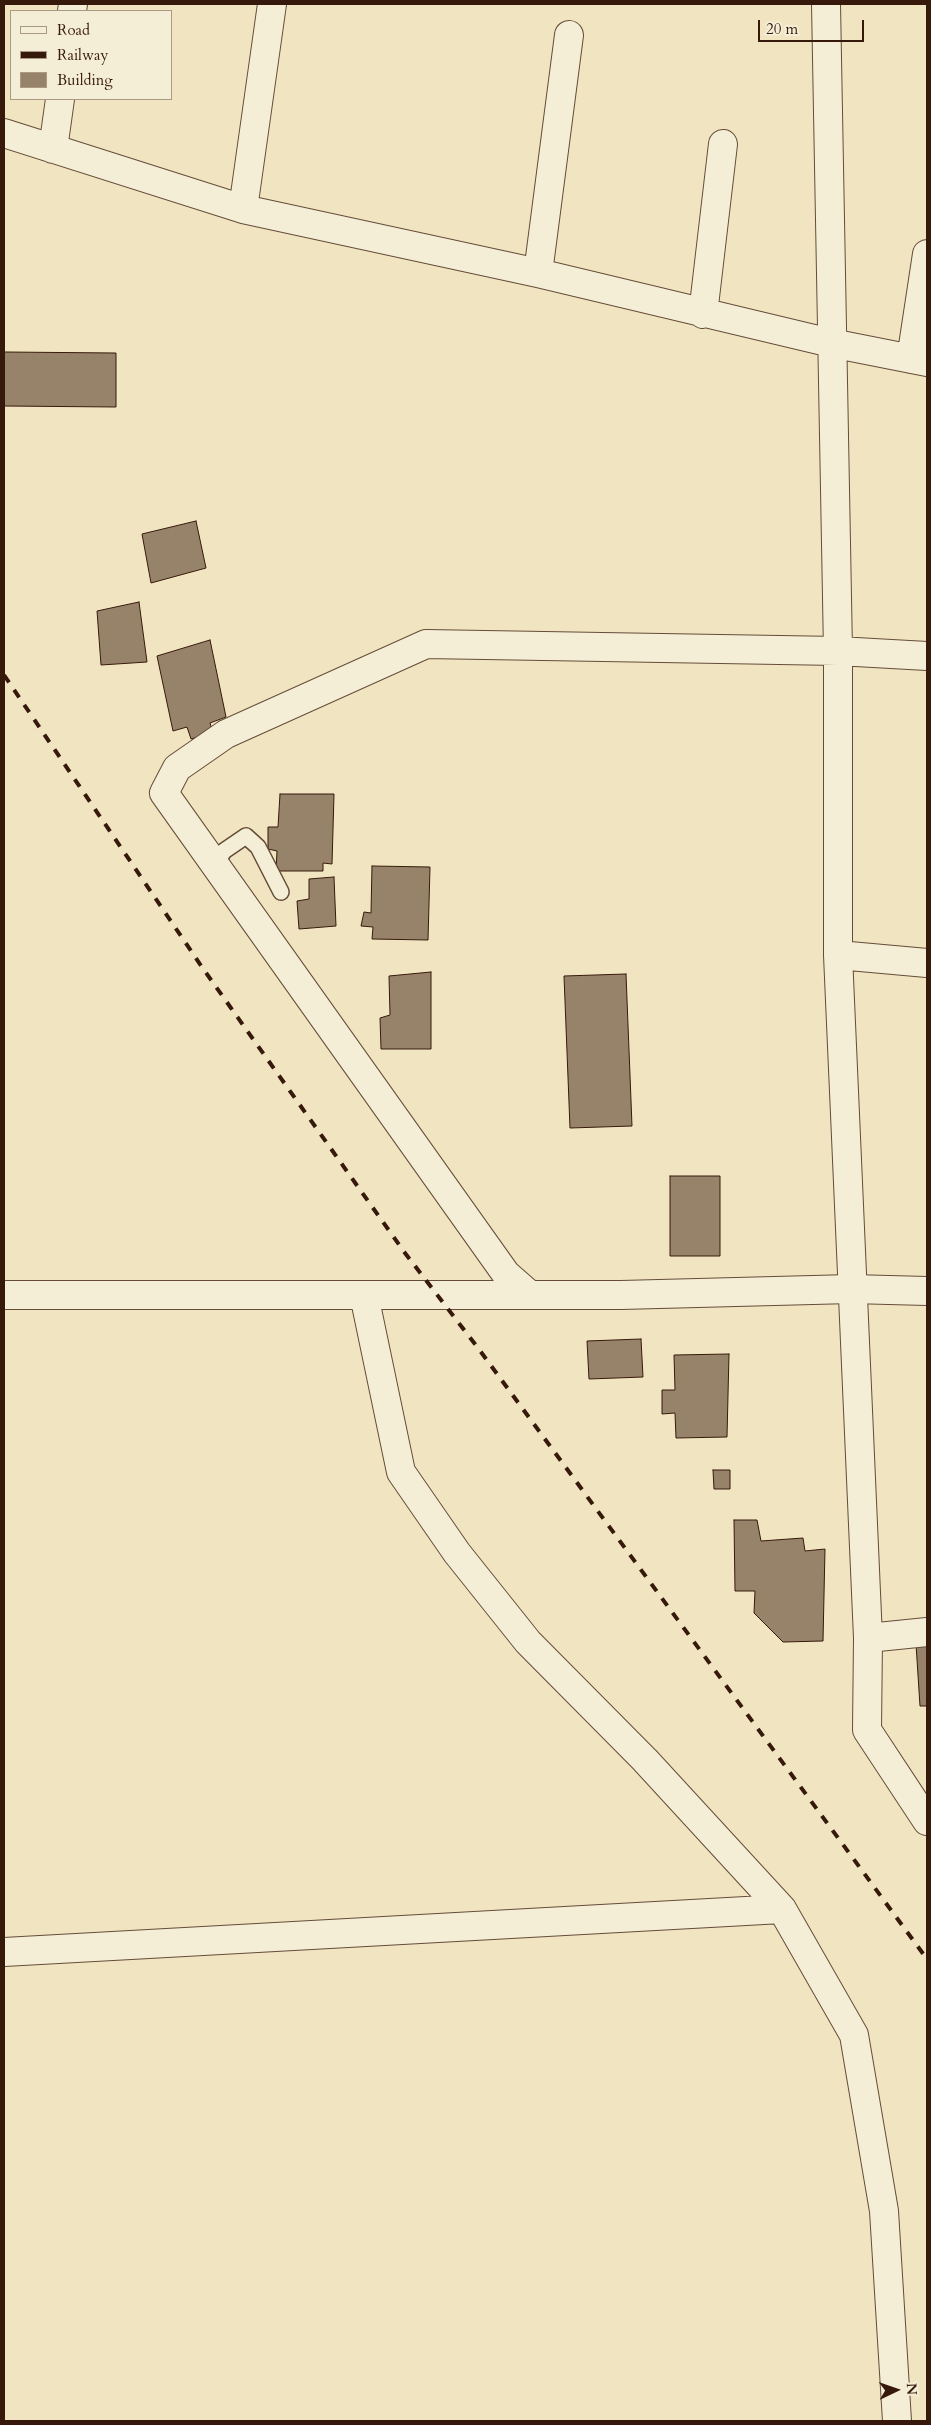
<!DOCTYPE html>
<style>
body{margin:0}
#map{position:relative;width:931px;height:2425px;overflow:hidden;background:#f0e5c0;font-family:Cardo,serif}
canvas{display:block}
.frame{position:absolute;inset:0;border:5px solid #37190c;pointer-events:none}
.legend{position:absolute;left:10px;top:10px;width:162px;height:90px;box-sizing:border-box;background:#f5eed6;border:1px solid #a99985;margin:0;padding:6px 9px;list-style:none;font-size:15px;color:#37190c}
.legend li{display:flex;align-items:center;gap:10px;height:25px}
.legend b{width:25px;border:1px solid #a99985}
.north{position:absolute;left:871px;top:2365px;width:50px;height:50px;-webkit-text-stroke:4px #f5eed6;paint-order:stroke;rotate:87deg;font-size:14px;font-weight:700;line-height:20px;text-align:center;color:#37190c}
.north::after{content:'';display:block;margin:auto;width:18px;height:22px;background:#37190c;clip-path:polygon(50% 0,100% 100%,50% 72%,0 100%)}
.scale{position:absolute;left:758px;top:20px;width:106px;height:22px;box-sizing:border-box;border:2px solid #37190c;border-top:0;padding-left:6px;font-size:15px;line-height:18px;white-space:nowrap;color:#37190c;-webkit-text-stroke:4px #f5eed6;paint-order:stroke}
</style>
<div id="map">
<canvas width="931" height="2425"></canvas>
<div class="frame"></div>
<ul class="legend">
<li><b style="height:6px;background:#f5eed6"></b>Road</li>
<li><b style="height:6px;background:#37190c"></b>Railway</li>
<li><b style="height:14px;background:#97836a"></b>Building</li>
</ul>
<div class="north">N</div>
<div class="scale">20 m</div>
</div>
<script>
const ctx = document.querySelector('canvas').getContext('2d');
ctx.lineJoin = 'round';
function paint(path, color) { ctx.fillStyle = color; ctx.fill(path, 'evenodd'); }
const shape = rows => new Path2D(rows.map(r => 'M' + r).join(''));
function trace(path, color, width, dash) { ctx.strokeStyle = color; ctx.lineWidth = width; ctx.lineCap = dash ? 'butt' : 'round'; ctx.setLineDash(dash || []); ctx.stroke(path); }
const building = shape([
 [4,352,116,353,116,407,4,406,4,352],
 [196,521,206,568,151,583,142,534,196,521],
 [139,602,147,662,101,665,97,611,139,602],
 [210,640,226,717,210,723,213,733,191,739,187,727,173,731,157,656,210,640],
 [280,794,334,794,332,864,323,863,323,871,276,871,277,851,268,849,268,827,278,827,280,794],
 [372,866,430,867,428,940,372,939,373,927,361,926,364,912,371,913,372,866],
 [334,877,336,926,299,929,297,901,309,899,309,879,334,877],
 [431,972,431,1049,381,1049,380,1018,390,1015,389,976,431,972],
 [626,974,632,1126,570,1128,564,976,626,974],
 [670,1176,720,1176,720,1256,670,1256,670,1176],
 [641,1339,643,1377,589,1379,587,1341,641,1339],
 [729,1354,727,1437,676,1438,675,1413,662,1414,662,1390,675,1390,674,1355,729,1354],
 [713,1470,730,1470,730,1489,714,1489,713,1470],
 [734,1520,757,1520,761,1541,803,1538,805,1551,825,1549,823,1641,783,1642,754,1613,755,1591,735,1591,734,1520],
 [927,1643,927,1706,920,1706,916,1644,927,1643]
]);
const service = shape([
 [215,866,224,851,246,836,258,847,281,892]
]);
const minor = shape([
 [826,4,838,651,838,955,868,1638,867,1730,927,1821],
 [72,11,73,4],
 [4,133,243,209,538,273,831,343,927,362],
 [53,149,60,99],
 [243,209,272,4],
 [538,273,569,35],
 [703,314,723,144],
 [911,359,927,254],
 [838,955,927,963],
 [364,1295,401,1472,457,1553,528,1642,645,1760,782,1909,854,2035,884,2211,897,2421],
 [530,1295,506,1274,164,793,177,768,226,734,426,644,838,651,927,656],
 [868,1638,927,1632],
 [4,1952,782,1909]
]);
const tertiary = shape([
 [4,1295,621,1295,851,1289,927,1291]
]);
const rail = shape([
 [4,675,204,970,405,1253,478,1348,927,1959]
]);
paint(building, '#97836a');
trace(building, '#37190c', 1);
trace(service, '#654c39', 18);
trace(minor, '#654c39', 30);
trace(tertiary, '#654c39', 30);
trace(service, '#f5eed6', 15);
trace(minor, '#f5eed6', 28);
trace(tertiary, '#f5eed6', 28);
trace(rail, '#37190c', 4, [9, 9]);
</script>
